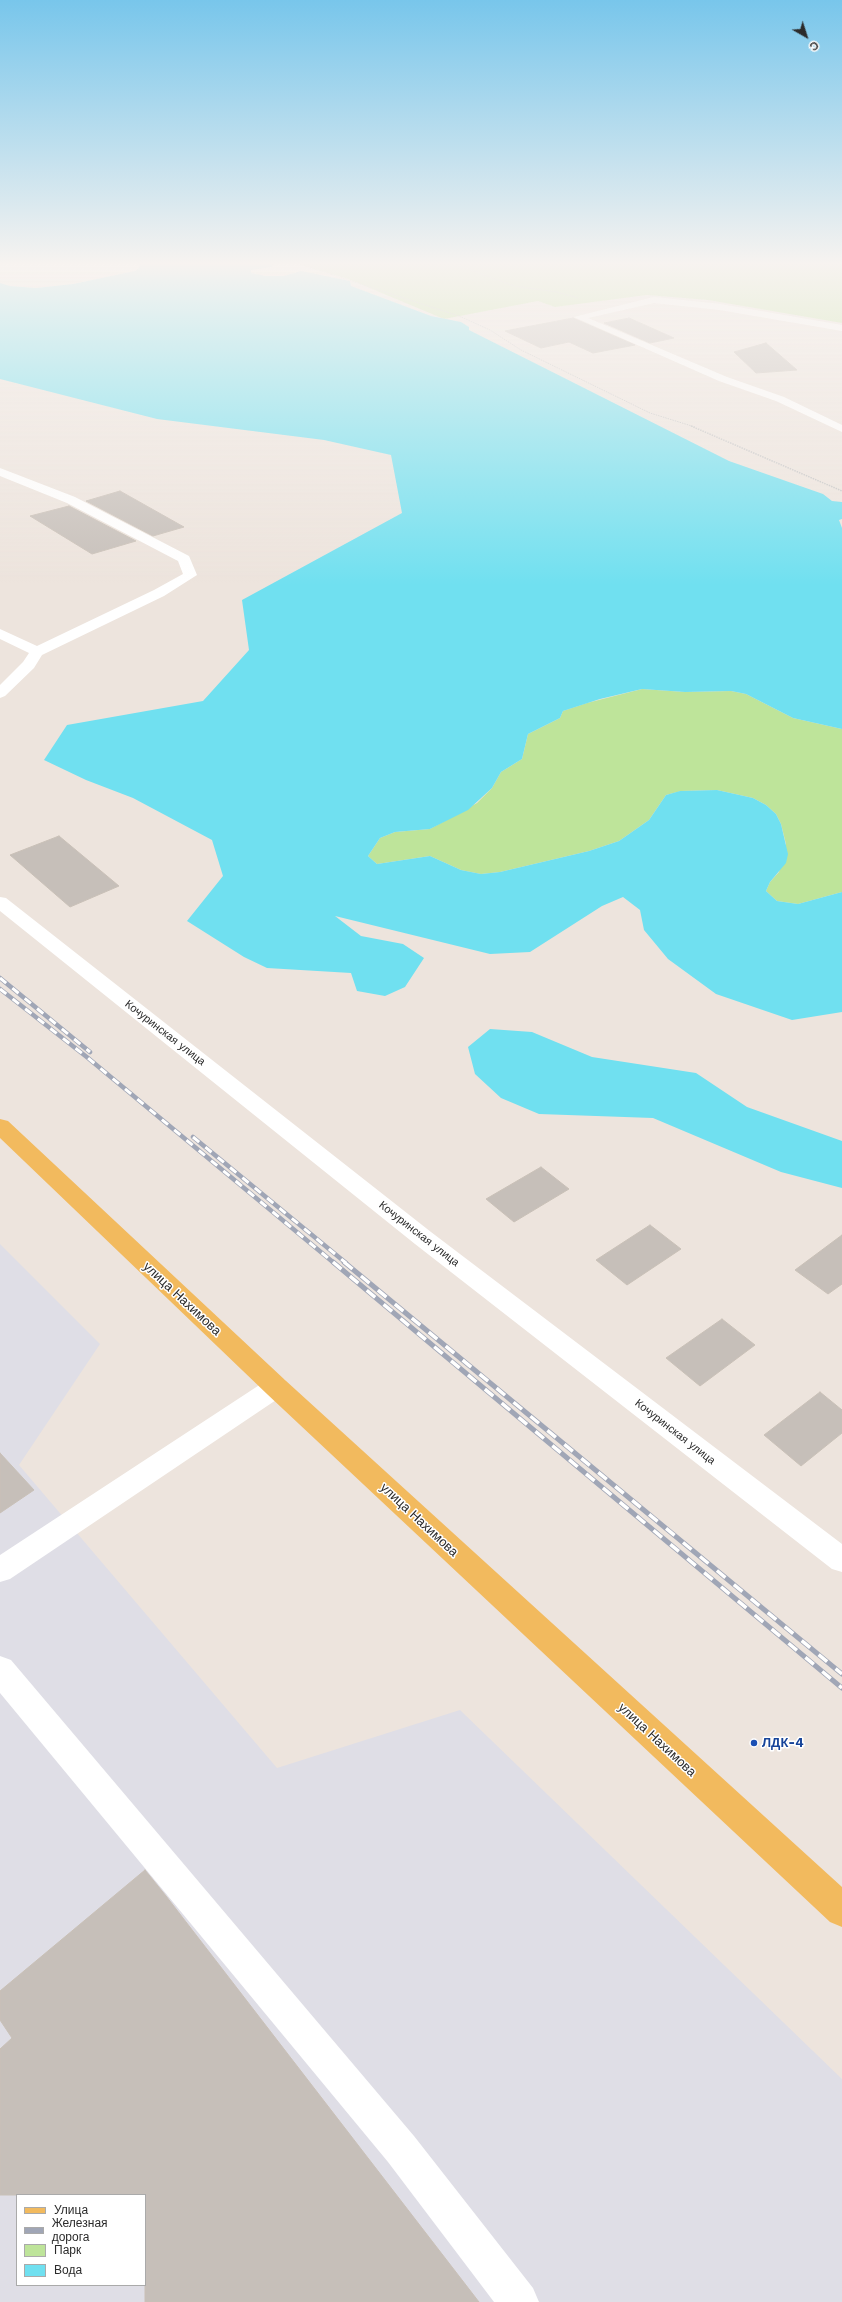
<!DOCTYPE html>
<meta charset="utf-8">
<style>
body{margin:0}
#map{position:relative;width:842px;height:2302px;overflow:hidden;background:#ede4dd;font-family:"Work Sans",sans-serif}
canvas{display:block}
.legend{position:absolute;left:16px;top:2194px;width:130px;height:92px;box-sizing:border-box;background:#fff;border:1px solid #aaa;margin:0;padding:5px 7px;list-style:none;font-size:12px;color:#2b2b2b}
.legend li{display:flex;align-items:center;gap:8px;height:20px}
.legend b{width:20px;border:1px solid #aaa}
.north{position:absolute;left:786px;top:16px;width:40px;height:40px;-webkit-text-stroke:3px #fff;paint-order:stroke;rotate:141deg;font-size:11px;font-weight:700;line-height:16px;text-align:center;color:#2b2b2b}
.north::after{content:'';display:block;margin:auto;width:14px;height:18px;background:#2b2b2b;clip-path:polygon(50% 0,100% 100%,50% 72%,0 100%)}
</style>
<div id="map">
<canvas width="842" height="2302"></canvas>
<ul class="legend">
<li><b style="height:5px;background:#f2ba5e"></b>Улица</li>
<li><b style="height:5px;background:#a0a6b6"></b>Железная дорога</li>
<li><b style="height:11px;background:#bee49a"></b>Парк</li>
<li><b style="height:11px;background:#70e0f0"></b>Вода</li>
</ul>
<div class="north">С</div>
</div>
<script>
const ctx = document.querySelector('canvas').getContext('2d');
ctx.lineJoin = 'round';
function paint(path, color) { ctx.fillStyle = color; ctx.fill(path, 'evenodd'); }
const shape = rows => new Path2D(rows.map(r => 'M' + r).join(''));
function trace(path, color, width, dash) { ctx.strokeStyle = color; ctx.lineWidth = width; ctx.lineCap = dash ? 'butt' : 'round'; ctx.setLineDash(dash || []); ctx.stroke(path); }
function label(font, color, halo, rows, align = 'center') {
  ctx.font = font + ' "Work Sans",sans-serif'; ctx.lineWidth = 3; ctx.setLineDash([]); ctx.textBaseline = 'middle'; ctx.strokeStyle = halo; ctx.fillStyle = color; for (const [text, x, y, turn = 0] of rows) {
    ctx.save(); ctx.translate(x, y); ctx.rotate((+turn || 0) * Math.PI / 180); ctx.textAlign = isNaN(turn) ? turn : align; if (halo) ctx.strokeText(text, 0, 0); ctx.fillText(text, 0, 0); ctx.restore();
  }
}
const industrial = shape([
 [0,1244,100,1344,19,1465,277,1768,460,1710,842,2079,842,2302,0,2302],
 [17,2195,145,2195,145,2285,17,2285]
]);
const green = shape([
 [292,262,842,262,842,323,708,300,647,295,555,307,538,301,444,319,348,279],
 [642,689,685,692,731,691,746,694,793,718,842,729,842,892,798,904,777,901,766,891,770,882,779,872,786,844,781,824,776,814,766,805,753,798,717,790,681,791,666,795,649,820,619,841,589,851,500,872,481,874,461,870,430,856,377,864,368,856,380,838,395,832,430,829,477,803,492,788,501,772,522,759,528,734,560,718,563,711,587,703]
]);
const water = shape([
 [138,262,268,262,273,264,272,267,251,270,251,273,265,276,284,276,301,271,350,281,351,286,431,316,461,322,469,327,469,330,729,461,823,494,832,501,842,502,842,519,839,520,842,528,842,729,793,718,746,694,731,691,685,692,642,689,600,699,563,711,560,718,528,734,522,759,501,772,492,788,468,810,430,829,395,832,380,838,368,856,377,864,430,856,461,870,481,874,500,872,589,851,619,841,649,820,666,795,680,791,717,790,753,798,766,805,776,814,781,824,788,854,786,863,770,882,766,891,777,901,798,904,842,892,842,1012,792,1020,716,994,668,959,644,930,640,910,623,897,602,906,530,952,490,954,335,916,361,936,403,944,424,958,405,987,385,996,357,991,351,973,267,968,244,957,187,921,223,876,212,840,133,798,86,780,44,760,67,725,203,701,249,650,242,600,402,513,391,455,324,440,157,419,0,379,0,283,10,286,36,288,73,284,135,271,140,267],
 [490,1029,532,1032,592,1057,696,1073,747,1107,842,1141,842,1188,781,1172,653,1118,539,1114,501,1098,475,1074,468,1047]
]);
const building = shape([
 [573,318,635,345,593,353,569,342,541,348,505,331,573,318],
 [629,318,674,338,650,343,604,323,629,318],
 [766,343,797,370,756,373,734,352,766,343],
 [120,491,184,527,153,536,86,501,120,491],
 [69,506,136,541,92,554,30,516,69,506],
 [59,836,119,886,70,907,10,855,59,836],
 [541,1167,569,1189,514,1222,486,1199,541,1167],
 [650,1225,681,1249,627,1285,596,1260,650,1225],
 [842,1235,842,1284,828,1294,795,1270,842,1235],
 [722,1319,755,1345,700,1386,666,1358,722,1319],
 [820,1392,842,1410,842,1433,801,1466,764,1435,820,1392],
 [0,1453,34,1490,0,1513,0,1453],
 [145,1870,166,1896,479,2302,145,2302,145,2195,0,2195,0,2049,12,2038,0,2020,0,1991,145,1870]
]);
const pathFar1 = shape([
 [293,262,459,316,490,330,521,350,650,413,695,427],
 [450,262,514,286,557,292,578,298]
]);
const path = shape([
 [691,426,842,491]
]);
const minor = shape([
 [654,297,720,304,842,325,842,331,720,310,654,303,588,318,727,377,784,397,842,425,842,432,776,401,719,381,574,317,654,297],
 [0,468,75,497,189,556,197,575,164,596,42,655,34,668,5,696,0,698,0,685,23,662,29,653,0,639,0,629,37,646,154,590,183,574,178,561,67,503,0,476,0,468],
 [0,897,6,898,431,1232,842,1544,842,1572,832,1569,415,1244,0,911,0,897],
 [276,1377,285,1380,289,1387,285,1394,10,1579,0,1582,0,1555,267,1380,276,1377],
 [0,1656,11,1660,414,2136,533,2288,539,2302,494,2302,388,2162,0,1693,0,1656]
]);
const major = shape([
 [0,1119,8,1121,285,1380,842,1887,842,1927,830,1922,267,1394,0,1138,0,1119]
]);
const railFar1 = shape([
 [0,978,90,1052],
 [0,989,88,1058,334,1263],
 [193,1137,346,1263]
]);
const rail = shape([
 [333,1262,842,1688],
 [344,1262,842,1674]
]);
const markers = [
 [754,1743,4,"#1a4fb4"]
];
const streetNames = [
 ["Кочуринская улица",165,1033,38],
 ["Кочуринская улица",419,1234,38],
 ["Кочуринская улица",675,1432,38]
];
const nearStreetnames = [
 ["улица Нахимова",182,1299,43],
 ["улица Нахимова",419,1520,43],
 ["улица Нахимова",657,1740,43]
];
const nearTransitnames = [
 ["ЛДК-4",762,1743]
];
paint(industrial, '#dfdee6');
paint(green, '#bee49a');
paint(water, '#70e0f0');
paint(building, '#c6bfb9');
trace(building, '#c9c0b7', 1);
trace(pathFar1, '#c4c4c4', 1, [1.5, 1]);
trace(path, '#c4c4c4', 1.5, [1.5, 1]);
paint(minor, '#fff');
paint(major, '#f2ba5e');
trace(railFar1, '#a0a6b6', 4.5);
trace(rail, '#a0a6b6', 5);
trace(railFar1, '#fff', 3, [8]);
trace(rail, '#fff', 3.5, [11]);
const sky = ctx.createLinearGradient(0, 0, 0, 585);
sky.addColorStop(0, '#78c6eb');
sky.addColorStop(0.45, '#f7f3f0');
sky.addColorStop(1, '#f7f3f000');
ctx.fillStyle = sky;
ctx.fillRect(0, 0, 842, 585);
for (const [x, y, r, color] of markers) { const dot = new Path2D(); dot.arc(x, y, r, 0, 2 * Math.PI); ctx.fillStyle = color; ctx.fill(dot); trace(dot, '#fff', 1.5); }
label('11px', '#2b2b2b', '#fff', streetNames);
label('13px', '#2b2b2b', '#fff', nearStreetnames);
label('bold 13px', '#164399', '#fff', nearTransitnames, 'left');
</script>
